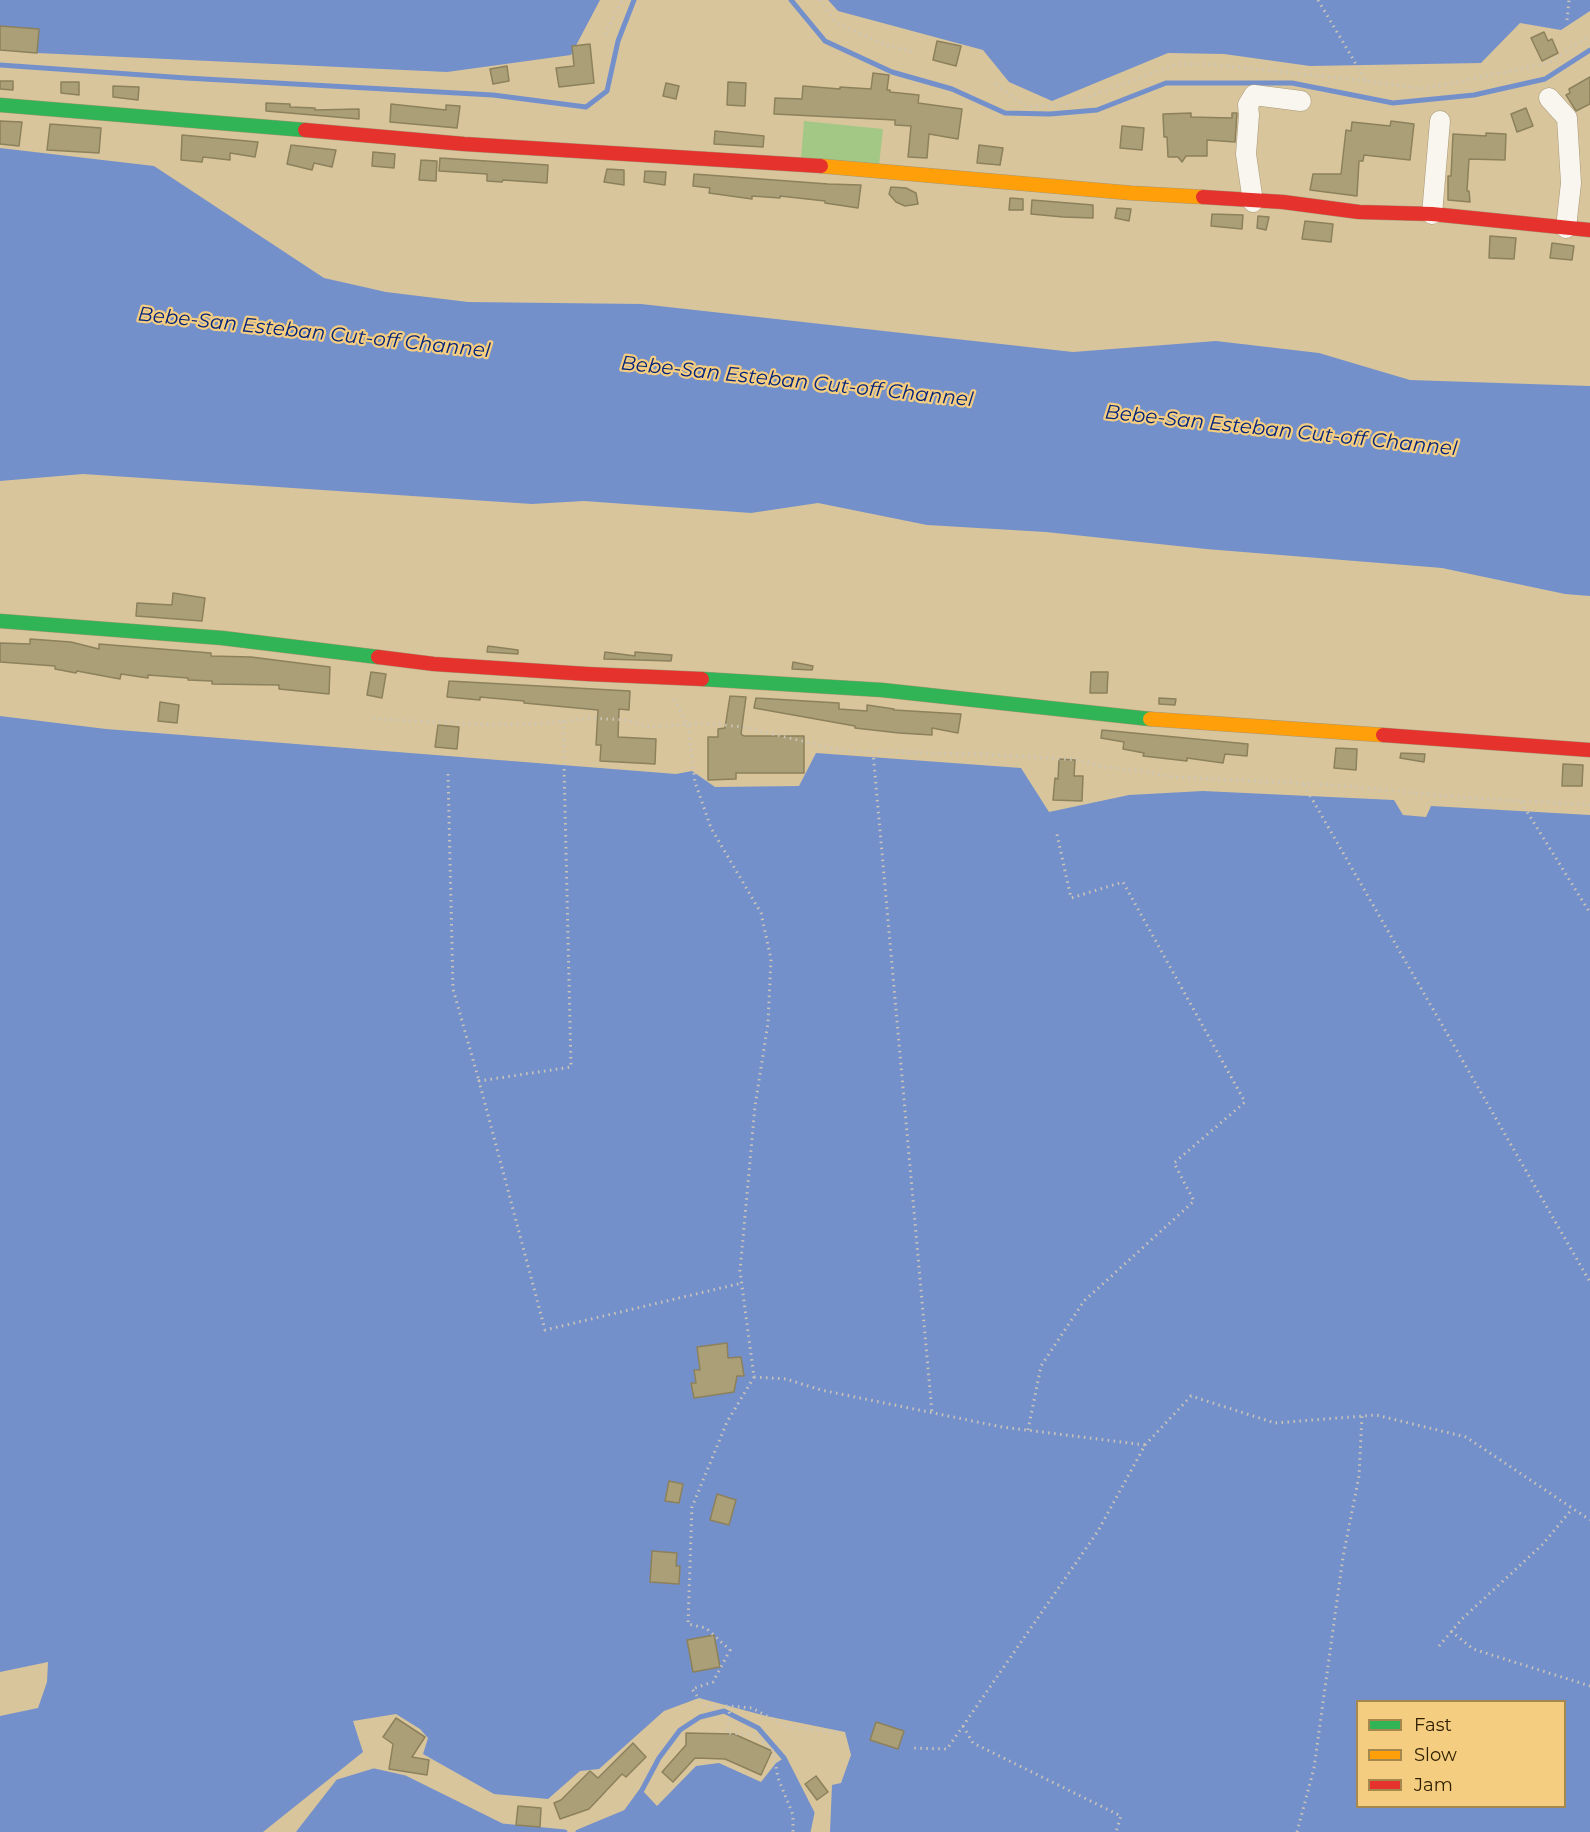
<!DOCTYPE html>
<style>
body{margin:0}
#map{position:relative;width:1590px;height:1832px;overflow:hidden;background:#d9c59b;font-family:Montserrat,sans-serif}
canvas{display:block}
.legend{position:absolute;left:1356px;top:1700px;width:210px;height:108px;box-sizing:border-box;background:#f4cd80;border:2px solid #a5884d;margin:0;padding:8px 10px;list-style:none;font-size:18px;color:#2f2000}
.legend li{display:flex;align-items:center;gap:12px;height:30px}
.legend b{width:30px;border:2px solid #a5884d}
</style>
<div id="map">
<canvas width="1590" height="1832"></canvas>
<ul class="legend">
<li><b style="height:8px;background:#30b455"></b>Fast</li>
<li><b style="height:8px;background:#ff9f0a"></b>Slow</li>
<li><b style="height:8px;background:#e5322d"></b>Jam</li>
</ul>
</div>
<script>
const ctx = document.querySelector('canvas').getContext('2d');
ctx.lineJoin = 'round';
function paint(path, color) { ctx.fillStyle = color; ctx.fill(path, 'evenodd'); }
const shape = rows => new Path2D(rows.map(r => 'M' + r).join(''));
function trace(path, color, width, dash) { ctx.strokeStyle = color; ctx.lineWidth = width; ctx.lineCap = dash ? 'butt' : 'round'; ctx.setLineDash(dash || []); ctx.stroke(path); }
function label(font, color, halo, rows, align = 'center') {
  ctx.font = font + ' Montserrat,sans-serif'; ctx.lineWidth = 4.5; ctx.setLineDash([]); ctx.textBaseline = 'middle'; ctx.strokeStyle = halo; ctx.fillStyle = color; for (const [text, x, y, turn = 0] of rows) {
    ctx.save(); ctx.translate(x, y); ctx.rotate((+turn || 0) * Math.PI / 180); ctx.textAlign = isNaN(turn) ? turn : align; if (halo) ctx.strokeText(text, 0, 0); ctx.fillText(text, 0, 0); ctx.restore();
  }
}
const green = shape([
 [804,121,883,129,879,165,801,158]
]);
const water = shape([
 [0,0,600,0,571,55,447,72,37,53,0,48],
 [828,0,1590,0,1590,11,1561,30,1520,23,1481,63,1310,66,1224,54,1168,53,1052,101,1009,82,983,50,838,11],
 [0,148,154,166,324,278,386,292,468,302,641,304,1073,352,1216,341,1319,353,1410,380,1590,386,1590,596,1565,594,1442,568,1206,549,1046,532,927,525,818,503,751,513,584,501,532,504,83,474,0,481],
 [0,716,106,729,676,774,692,771,715,787,799,786,816,753,1021,768,1049,812,1129,795,1203,791,1394,800,1403,815,1426,817,1431,806,1590,815,1590,1832,830,1832,832,1785,841,1783,851,1755,845,1732,766,1716,699,1698,664,1711,599,1769,580,1771,548,1799,494,1794,423,1754,428,1738,420,1729,396,1714,353,1721,363,1752,263,1832,0,1832,0,1716,38,1708,47,1682,48,1662,0,1672],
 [1358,1702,1564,1702,1564,1806,1358,1806],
 [784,1758,812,1813,808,1832,578,1832,626,1812,642,1790,657,1806,696,1766,719,1763,761,1782,776,1763],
 [374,1771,405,1778,502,1826,565,1832,299,1832,338,1782]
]);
const stream = shape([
 [791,0,825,41,892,72,952,89,1005,113,1050,114,1097,110,1166,83,1292,83,1393,103,1474,95,1545,79,1590,50],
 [0,65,186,78,493,95,586,107,607,91,618,41,634,0],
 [299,1832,338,1782,374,1771,405,1778,502,1826,565,1832],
 [578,1832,626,1812,642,1790,659,1758,680,1730,700,1717,724,1711,758,1728,784,1758,812,1813,808,1832]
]);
const building = shape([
 [0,26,39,29,37,53,0,50,0,26],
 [1544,32,1548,41,1552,39,1558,53,1542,61,1531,38,1544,32],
 [937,41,961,46,956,66,933,60,937,41],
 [590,44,594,83,559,87,556,68,574,66,572,46,590,44],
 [507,66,509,81,493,84,490,69,507,66],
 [873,73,889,75,887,90,890,90,890,92,919,95,918,103,962,109,958,139,929,134,927,158,908,157,911,126,895,125,895,120,774,114,775,98,802,99,803,86,840,89,840,87,871,89,873,73],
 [1590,77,1590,104,1576,111,1566,95,1570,93,1569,89,1590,77],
 [0,81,13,81,13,90,0,89,0,81],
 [61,82,79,82,79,95,61,93,61,82],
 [728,82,746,83,745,106,727,105,728,82],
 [666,83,679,86,676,99,663,96,666,83],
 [113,86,139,87,138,100,113,97,113,86],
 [266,103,290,104,290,107,315,108,315,110,359,109,359,119,266,111,266,103],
 [391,104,446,110,446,105,460,106,457,128,390,122,391,104],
 [1526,108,1533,126,1517,132,1511,114,1526,108],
 [1191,113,1191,117,1232,118,1232,113,1237,113,1235,142,1207,140,1207,156,1186,156,1182,162,1178,157,1168,157,1167,137,1164,137,1163,114,1191,113],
 [0,121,22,122,19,146,0,144,0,121],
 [1391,121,1414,124,1410,160,1364,155,1363,161,1359,161,1357,196,1310,190,1313,174,1341,174,1346,130,1351,131,1352,122,1390,126,1391,121],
 [50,124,101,128,99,153,47,150,50,124],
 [1122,126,1144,128,1142,150,1120,148,1122,126],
 [715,131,764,136,763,147,714,144,715,131],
 [1486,133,1506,134,1505,160,1469,159,1467,191,1469,191,1470,202,1448,200,1448,176,1451,176,1453,134,1486,136,1486,133],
 [182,135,258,142,255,157,230,153,230,160,203,157,202,162,181,160,182,135],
 [291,145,336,150,332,167,314,163,312,170,287,164,291,145],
 [979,145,1003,148,1000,165,977,163,979,145],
 [373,152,395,154,394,168,372,166,373,152],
 [440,158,548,165,547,183,503,180,502,182,487,181,487,174,439,171,440,158],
 [421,160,437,161,436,181,419,180,421,160],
 [607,169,624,170,624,185,604,182,607,169],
 [645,171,666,172,665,185,644,182,645,171],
 [694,174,828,184,861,185,858,208,825,203,825,201,780,196,780,198,752,196,752,199,709,193,710,188,693,186,694,174],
 [891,187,906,188,916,193,918,204,905,206,896,202,889,194,891,187],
 [1010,198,1023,199,1023,210,1009,210,1010,198],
 [1032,200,1093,205,1093,218,1063,217,1031,214,1032,200],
 [1117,208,1131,209,1129,221,1115,218,1117,208],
 [1212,214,1243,215,1242,229,1211,226,1212,214],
 [1258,216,1269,217,1266,230,1257,228,1258,216],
 [1305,221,1333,224,1331,242,1302,239,1305,221],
 [1490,236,1516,238,1514,259,1489,258,1490,236],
 [1552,243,1574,246,1572,260,1550,258,1552,243],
 [173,593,205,598,202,621,136,616,137,603,172,605,173,593],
 [30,639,71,642,99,649,99,644,211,653,211,656,251,657,330,667,329,694,279,689,279,685,212,684,212,681,188,680,188,678,148,675,148,678,121,674,120,679,77,671,76,673,55,669,55,666,0,662,0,643,30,644,30,639],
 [488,646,518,650,518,654,487,652,488,646],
 [605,652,635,656,635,652,672,655,671,661,604,659,605,652],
 [793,662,813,666,812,670,792,669,793,662],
 [371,672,386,674,382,698,367,695,371,672],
 [1091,672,1108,672,1107,693,1090,693,1091,672],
 [449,681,630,691,629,710,619,709,618,737,656,739,655,764,600,761,601,745,596,745,598,710,524,703,524,701,480,697,480,700,447,697,449,681],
 [730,696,746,697,741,734,744,736,804,736,804,773,736,773,736,779,708,780,708,737,718,737,718,729,725,728,730,696],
 [756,698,839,703,839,709,867,711,867,705,894,709,894,710,961,714,958,733,932,728,932,735,899,733,855,728,855,726,754,708,756,698],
 [1159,698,1176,699,1175,705,1159,704,1159,698],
 [160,702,179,705,177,723,158,721,160,702],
 [438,725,459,727,457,749,435,747,438,725],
 [1102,730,1248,744,1247,756,1225,754,1223,763,1187,758,1187,761,1143,756,1144,753,1123,749,1124,742,1101,738,1102,730],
 [1336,748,1357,749,1356,770,1334,768,1336,748],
 [1401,753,1425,754,1424,762,1400,758,1401,753],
 [1059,759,1075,760,1074,776,1083,776,1082,801,1053,800,1055,778,1058,779,1059,759],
 [1563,764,1583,765,1582,786,1562,786,1563,764],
 [727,1343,728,1358,741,1357,744,1376,737,1376,734,1392,694,1398,691,1383,696,1383,694,1370,700,1370,697,1347,727,1343],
 [669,1481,683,1484,679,1503,665,1501,669,1481],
 [717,1494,736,1500,729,1525,710,1520,717,1494],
 [652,1551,677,1553,676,1566,680,1566,679,1584,650,1582,652,1551],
 [714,1635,720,1667,693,1672,687,1640,714,1635],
 [396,1718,425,1737,412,1757,429,1760,427,1775,389,1769,393,1744,383,1737,396,1718],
 [876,1722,904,1731,898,1749,870,1740,876,1722],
 [686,1733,734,1734,772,1751,761,1775,725,1759,695,1758,673,1782,662,1772,686,1745,686,1733],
 [633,1743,646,1757,626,1777,622,1774,589,1809,560,1819,554,1803,561,1800,590,1771,598,1778,633,1743],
 [816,1776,828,1792,817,1800,805,1784,816,1776],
 [518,1806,541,1808,540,1827,516,1825,518,1806]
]);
const path = shape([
 [820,0,836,23,888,46,915,52],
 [1318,0,1366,81,1424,89,1548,63,1590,35],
 [1567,20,1569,0],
 [605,35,622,0],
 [996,84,1026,107,1067,105,1177,64,1209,64,1366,81],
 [674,699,688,725,695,782,711,828,761,913,771,959,768,1023,755,1106,740,1271,754,1377,727,1422,692,1507,688,1624,706,1628,730,1650,713,1682,692,1689,705,1707,728,1706,752,1708,787,1727,839,1732],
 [373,719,495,725,549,723,591,718,626,720,649,727,705,723,743,727,844,751,981,754,1080,760,1103,767,1137,770,1173,777,1335,785,1456,797,1590,805],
 [563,721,571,1067,479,1081,545,1330,742,1283],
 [873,752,932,1413],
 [448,774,453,989,479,1081],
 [1304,785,1590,1282],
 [1521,802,1590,913],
 [754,1377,786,1379,821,1390,1002,1427,1145,1445,1098,1531,947,1749,910,1748],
 [1028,1430,1041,1366,1084,1301,1194,1201,1174,1163,1245,1102,1123,882,1071,898,1056,830],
 [1145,1445,1191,1396,1275,1423,1376,1415,1466,1437,1590,1520],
 [1451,1631,1473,1649,1590,1686],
 [1439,1646,1462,1619,1543,1544,1572,1509],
 [728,1706,730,1716,727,1733,755,1735,773,1751,778,1778,793,1815,793,1832],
 [963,1726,973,1743,1121,1816,1116,1832],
 [1297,1832,1314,1768,1343,1557,1359,1476,1362,1416]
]);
const street = shape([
 [1549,98,1567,118,1571,183,1566,228],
 [1253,202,1246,154,1249,115,1248,105,1254,95,1301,101],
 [1432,214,1440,121]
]);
const fast = shape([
 [0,105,305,130],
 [0,621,222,638,378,657],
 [702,679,882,690,1150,719]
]);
const slow = shape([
 [821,166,1131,193,1203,197],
 [1150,719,1383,735]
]);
const jam = shape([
 [305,130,464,144,821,166],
 [1203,197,1283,202,1359,212,1432,214,1590,230],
 [378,657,434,664,587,674,702,679],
 [1383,735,1590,750]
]);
const waterNames = [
 ["Bebe-San Esteban Cut-off Channel",314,333,6],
 ["Bebe-San Esteban Cut-off Channel",797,382,6],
 ["Bebe-San Esteban Cut-off Channel",1281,431,6]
];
paint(green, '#a3c886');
paint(water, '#7490cb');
trace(stream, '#7490cb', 5);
paint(building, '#aa9f76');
trace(building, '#8c815c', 1.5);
trace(street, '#a89776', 21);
trace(fast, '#a89776', 15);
trace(slow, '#a89776', 15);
trace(jam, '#a89776', 15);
trace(path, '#cbc5b8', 3, [1.5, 4.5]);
trace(street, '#f9f6f0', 20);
trace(fast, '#30b455', 14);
trace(slow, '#ff9f0a', 14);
trace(jam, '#e5322d', 14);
label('italic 20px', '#01237e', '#f4cd80', waterNames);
</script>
